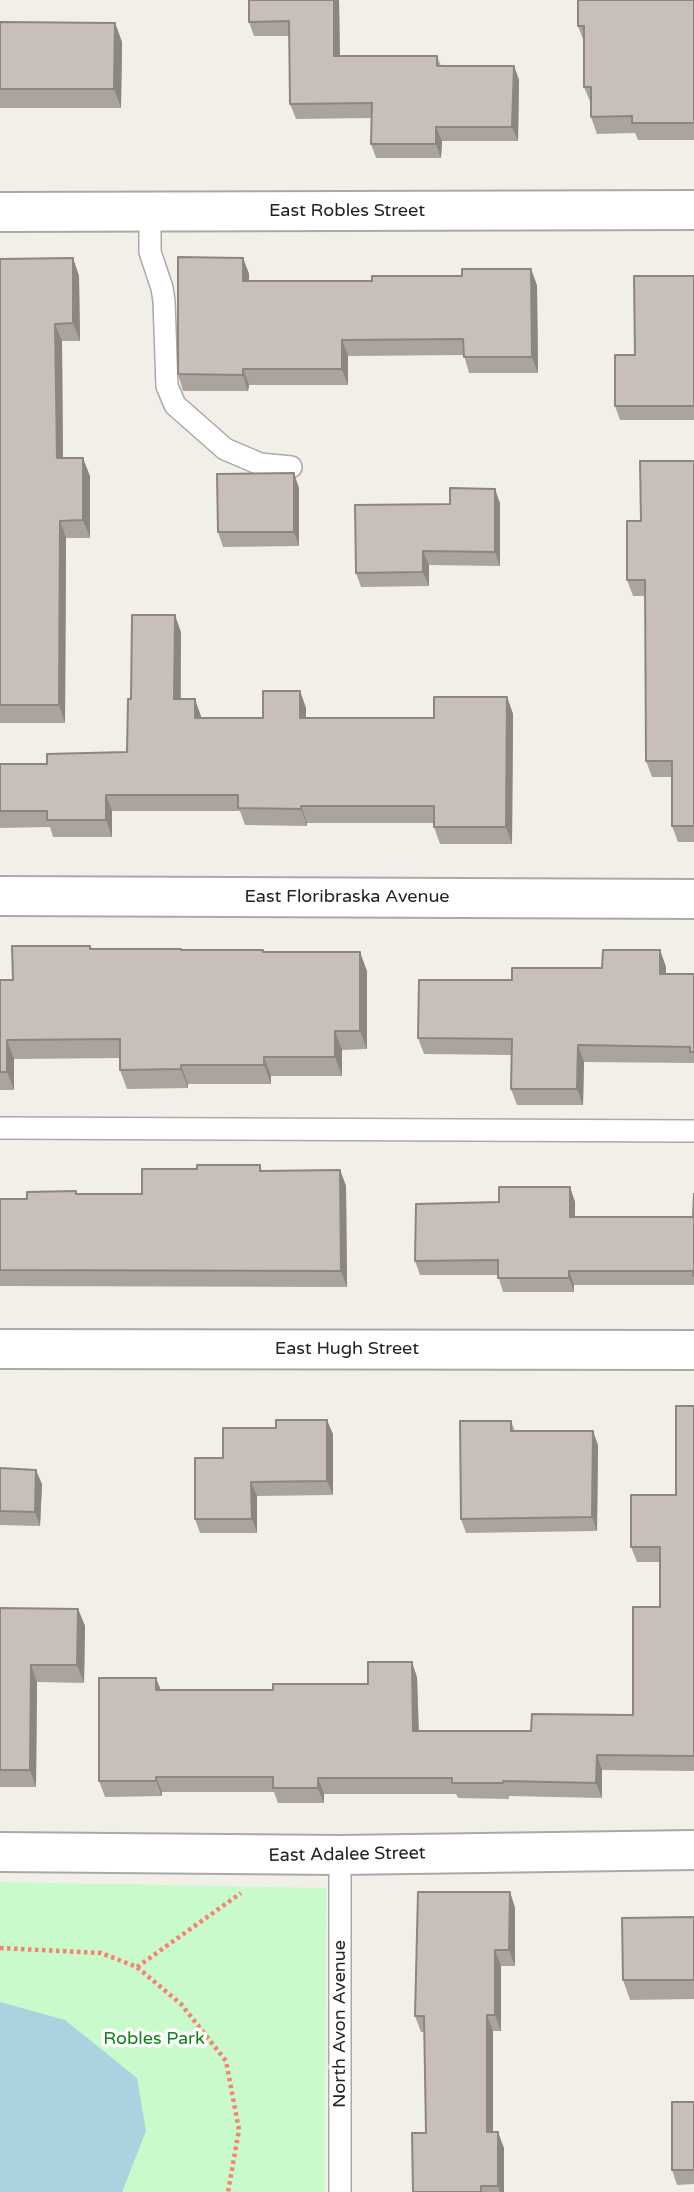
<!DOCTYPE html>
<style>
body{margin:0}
canvas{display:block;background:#f2efe9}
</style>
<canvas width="694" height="2192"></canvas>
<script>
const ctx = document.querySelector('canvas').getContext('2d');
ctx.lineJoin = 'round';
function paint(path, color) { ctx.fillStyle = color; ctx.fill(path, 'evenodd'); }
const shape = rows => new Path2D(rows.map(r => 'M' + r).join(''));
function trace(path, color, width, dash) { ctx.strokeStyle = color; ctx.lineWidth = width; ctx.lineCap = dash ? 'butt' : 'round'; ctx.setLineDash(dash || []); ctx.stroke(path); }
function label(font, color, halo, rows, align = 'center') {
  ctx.font = font + ' "Varela Round",sans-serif'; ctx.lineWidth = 7; ctx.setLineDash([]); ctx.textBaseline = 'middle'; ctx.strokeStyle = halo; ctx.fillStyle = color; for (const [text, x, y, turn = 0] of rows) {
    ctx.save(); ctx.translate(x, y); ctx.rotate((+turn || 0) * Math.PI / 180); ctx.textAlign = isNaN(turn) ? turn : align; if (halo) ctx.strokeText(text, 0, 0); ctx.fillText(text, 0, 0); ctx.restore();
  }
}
const park = shape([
 [0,1882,326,1888,325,2192,0,2192]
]);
const water = shape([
 [0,2002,65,2020,137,2078,146,2131,122,2192,0,2192]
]);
const path = shape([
 [0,1948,101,1953,137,1967,181,2004,226,2061,239,2130,228,2192],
 [137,1967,241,1893]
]);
const service = shape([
 [150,211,150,252,162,288,164,301,167,386,175,405,225,449,260,464,291,467],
 [0,1128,694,1131],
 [340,1855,340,2192]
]);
const minor = shape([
 [0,212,694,210],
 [0,1349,694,1350],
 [0,1852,340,1855,694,1850]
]);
const tertiary = shape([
 [0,896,694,899]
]);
const wall = shape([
 [339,0,340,56,437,56,441,66,514,66,519,80,518,141,442,141,441,158,376,158,371,144,371,118,296,119,290,104,289,36,254,36,249,22],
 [694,0,694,140,638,140,635,133,597,134,591,117,591,104,584,87,584,42,578,26],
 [0,22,115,23,122,42,121,108,0,108],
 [73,258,79,276,80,341,62,341,63,458,90,476,90,538,66,538,65,723,0,723,0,259],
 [243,258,249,274,249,281,537,285,538,373,469,373,464,355,348,356,348,385,249,385,248,391,183,391,178,374],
 [694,276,694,420,620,420,615,406,635,355],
 [694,461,694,842,678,842,672,826,672,777,652,777,646,761,645,596,633,596,627,580,641,521],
 [299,488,299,546,223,547,218,532],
 [500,503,500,566,429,565,429,586,361,587,356,573],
 [181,632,181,699,201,716,201,718,263,718,300,691,306,708,306,718,434,718,507,697,513,714,512,844,440,844,434,827,434,823,307,823,307,826,245,825,240,811,112,811,112,837,53,837,50,827,0,828,0,764,47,764,127,752,131,699],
 [90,946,91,949,264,952,367,971,367,1049,342,1050,342,1076,271,1076,271,1084,188,1084,188,1088,127,1089,120,1070,120,1058,14,1059,14,1090,0,1090,0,980,13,980],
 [660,950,666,967,666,974,694,974,694,1063,584,1062,583,1105,517,1105,511,1089,511,1055,424,1054,418,1038,512,980,602,968],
 [260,1165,262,1171,340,1170,346,1186,347,1287,0,1286,0,1199,27,1199,77,1194,142,1194,197,1169],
 [570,1187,575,1202,575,1217,693,1217,694,1194,694,1285,574,1285,574,1292,503,1292,498,1275,420,1275,415,1261,499,1202],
 [694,1406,694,1771,602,1770,602,1798,509,1796,509,1799,458,1798,456,1794,324,1794,324,1803,278,1803,274,1792,162,1792,162,1796,105,1797,99,1781,161,1690,273,1690,368,1684,417,1677,419,1731,531,1731,633,1715,660,1607,660,1562,637,1562,631,1547,676,1495],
 [511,1421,515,1431,598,1445,597,1531,466,1533,461,1519],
 [333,1434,333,1495,257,1496,257,1533,200,1533,195,1519,223,1458],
 [0,1468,42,1484,40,1526,0,1525],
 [0,1608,78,1609,85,1626,84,1683,37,1682,36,1787,0,1787],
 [510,1892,515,1908,515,1966,501,1966,501,2031,493,2031,493,2132,504,2148,504,2192,413,2192,426,2133,425,2032,421,2032,415,2016],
 [694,1917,694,1999,630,2000,623,1980],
 [694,2102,694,2184,677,2185,672,2170]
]);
const shadedWall = shape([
 [334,0,339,0,340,70,334,56],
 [115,23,122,42,121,108,114,89],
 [514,66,519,80,518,141,512,127],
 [436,127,442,141,441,158,436,144],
 [73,258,79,276,80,341,73,323],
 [243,258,249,274,249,297,243,281],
 [531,269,537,285,538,373,532,357],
 [55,324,62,341,63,476,57,458],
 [342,340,348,356,348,385,342,369],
 [243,369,249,385,248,391,243,375],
 [83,458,90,476,90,538,83,520],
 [294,473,299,488,299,546,294,532],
 [495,489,500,503,500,566,495,552],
 [60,521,66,538,65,723,59,705],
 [423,551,429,565,429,586,423,572],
 [175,615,181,632,180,716,174,699],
 [300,691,306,708,306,735,300,718],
 [507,697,513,714,512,844,506,827],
 [195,699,201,716,201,734,195,718],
 [106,795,112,811,112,837,106,820],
 [301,806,307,823,307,826,301,809],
 [660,950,666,967,666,990,660,974],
 [360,952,367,971,367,1049,360,1031],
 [335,1031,342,1050,342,1076,335,1057],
 [7,1040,14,1059,14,1090,7,1072],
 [578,1045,584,1062,583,1105,577,1089],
 [264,1057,271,1076,271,1084,264,1065],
 [181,1065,188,1084,188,1088,181,1069],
 [340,1170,346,1186,347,1287,341,1271],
 [570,1187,575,1202,575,1231,570,1217],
 [569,1271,574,1285,574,1292,569,1278],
 [327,1420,333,1434,333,1495,327,1481],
 [593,1431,598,1445,597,1531,592,1517],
 [36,1470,42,1484,40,1526,35,1512],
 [251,1482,257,1496,257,1533,252,1519],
 [78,1609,85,1626,84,1683,77,1665],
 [412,1662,417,1677,419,1746,413,1731],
 [31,1665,37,1682,36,1787,30,1770],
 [156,1678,162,1693,156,1690],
 [597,1755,602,1770,602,1798,596,1783],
 [156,1777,162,1792,162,1796,156,1781],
 [318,1778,324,1794,324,1803,318,1788],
 [510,1892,515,1908,515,1966,509,1950],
 [495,1950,501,1966,501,2031,495,2015],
 [487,2015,493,2031,493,2148,487,2132],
 [498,2132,504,2148,504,2192,500,2192,498,2186]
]);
const building = shape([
 [249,0,334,0,334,56,437,56,437,66,514,66,512,127,436,127,436,144,371,144,372,103,290,104,289,21,249,22,249,0],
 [578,0,694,0,694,123,632,123,632,116,591,117,591,87,584,87,584,26,578,26,578,0],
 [0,22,115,23,114,89,0,89,0,22],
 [178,257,243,258,243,281,372,281,372,276,462,276,462,269,531,269,532,357,464,357,463,339,342,340,342,369,243,369,243,375,178,374,178,257],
 [73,258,73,323,55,324,57,458,83,458,83,520,60,521,59,705,0,705,0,259,73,258],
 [634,276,694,276,694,406,615,406,615,355,635,355,634,276],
 [640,461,694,461,694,826,672,826,672,761,646,761,645,580,627,580,627,521,641,521,640,461],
 [294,473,294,532,218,532,217,474,294,473],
 [450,488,495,489,495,552,423,551,423,572,356,573,355,505,450,504,450,488],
 [132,615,175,615,174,699,195,699,195,718,263,718,263,691,300,691,300,718,434,718,434,697,507,697,506,827,434,827,434,806,301,806,301,809,238,808,238,795,106,795,106,820,47,820,47,811,0,811,0,764,47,764,47,754,127,752,128,699,131,699,132,615],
 [12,946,90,946,90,949,181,949,181,950,263,950,263,952,360,952,360,1031,335,1031,335,1057,264,1057,264,1065,181,1065,181,1069,120,1070,120,1039,7,1040,7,1072,0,1072,0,980,13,980,12,946],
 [603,950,660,950,660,974,694,974,694,1052,690,1052,690,1047,578,1045,577,1089,511,1089,512,1039,418,1038,419,980,512,980,512,968,602,968,603,950],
 [197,1165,260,1165,260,1171,340,1170,341,1271,0,1270,0,1199,27,1199,27,1192,76,1191,76,1194,142,1194,142,1169,197,1169,197,1165],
 [499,1187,570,1187,570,1217,693,1217,694,1194,694,1276,693,1276,693,1271,569,1271,569,1278,498,1278,498,1260,415,1261,416,1204,499,1202,499,1187],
 [676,1406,694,1406,694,1756,597,1755,596,1783,503,1781,503,1783,452,1783,452,1778,318,1778,318,1788,273,1788,273,1777,156,1777,156,1781,99,1781,99,1678,156,1678,156,1690,273,1690,273,1684,368,1684,368,1662,412,1662,413,1731,531,1731,532,1714,633,1715,633,1607,660,1607,660,1547,631,1547,631,1495,676,1495,676,1406],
 [276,1420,327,1420,327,1481,251,1482,252,1519,195,1519,195,1458,223,1458,223,1428,276,1428,276,1420],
 [460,1421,511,1421,511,1431,593,1431,592,1517,461,1519,460,1421],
 [0,1468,36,1470,35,1512,0,1511,0,1468],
 [0,1608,78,1609,77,1665,31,1665,30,1770,0,1770,0,1608],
 [418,1892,510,1892,509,1950,495,1950,495,2015,487,2015,487,2132,498,2132,498,2186,481,2186,481,2192,413,2192,412,2133,426,2133,424,2016,415,2016,418,1892],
 [694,1917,694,1980,623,1980,622,1918,694,1917],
 [672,2102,694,2102,694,2170,672,2170,672,2102]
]);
const streetNames = [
 ["East Robles Street",347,211],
 ["East Floribraska Avenue",347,897],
 ["East Hugh Street",347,1349],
 ["East Adalee Street",347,1855,-1],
 ["North Avon Avenue",340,2024,-90]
];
const parkNames = [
 ["Robles Park",154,2039]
];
paint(park, '#c8facc');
paint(water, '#aad3df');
trace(service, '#a9a9a9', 24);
trace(minor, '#a9a9a9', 42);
trace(tertiary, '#a9a9a9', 42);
trace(path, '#fa8072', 4.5, [3.5, 3.5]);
trace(service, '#fff', 21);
trace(minor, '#fff', 38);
trace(tertiary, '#fff', 38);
paint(wall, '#aba49e');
paint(shadedWall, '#8b8681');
paint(building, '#c7bfb8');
trace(building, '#8b8681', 2);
label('18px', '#222', '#fff', streetNames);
label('18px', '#0c8416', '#fff', parkNames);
</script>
